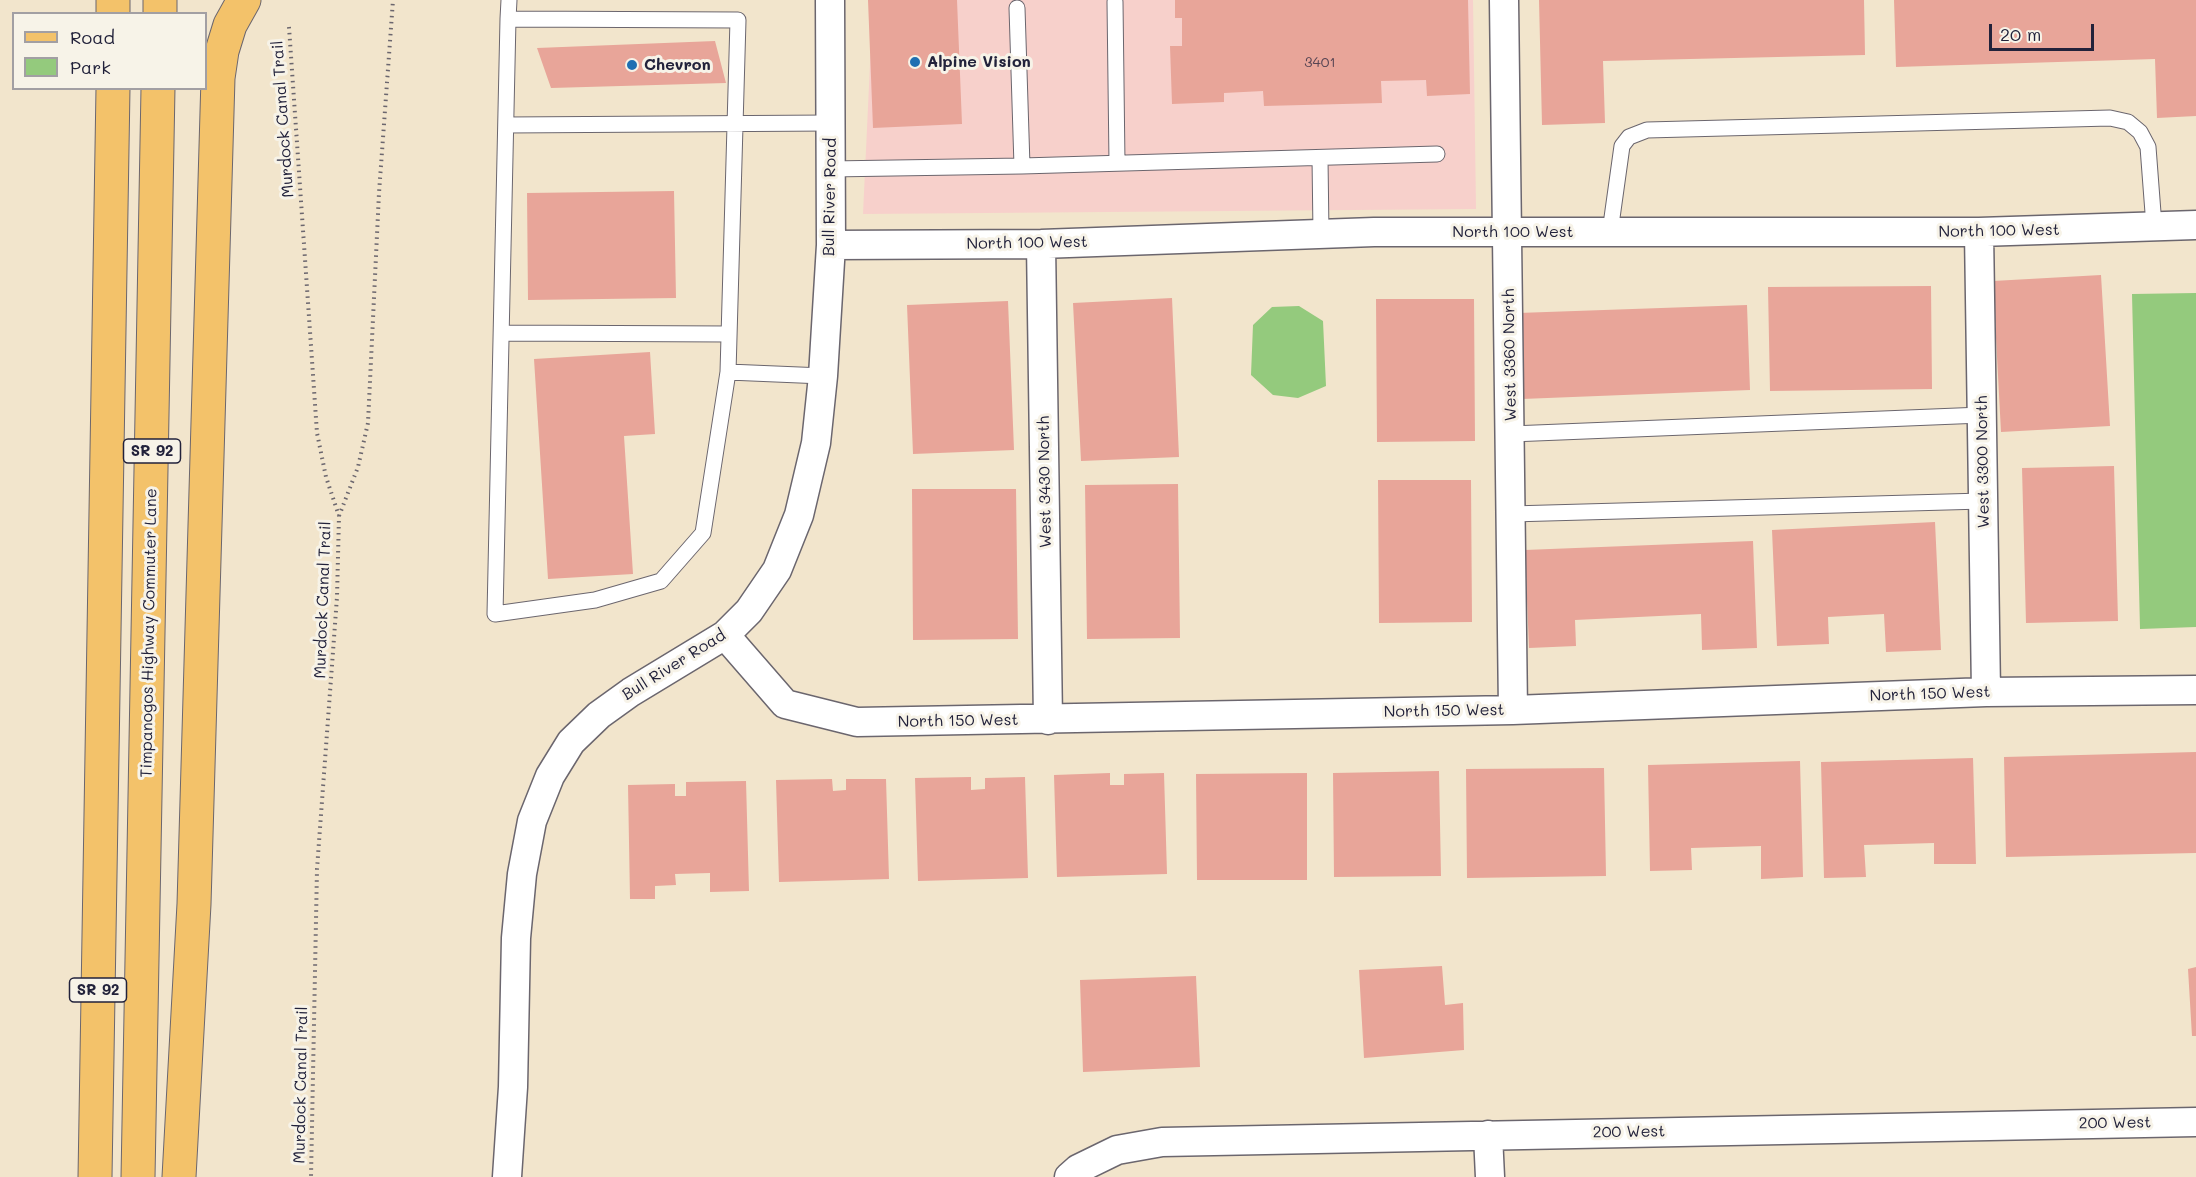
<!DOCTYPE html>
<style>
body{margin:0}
#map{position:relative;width:2196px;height:1177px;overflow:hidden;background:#f2e5cc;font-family:Mali,sans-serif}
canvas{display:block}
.legend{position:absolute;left:12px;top:12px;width:195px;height:78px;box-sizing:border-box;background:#f7f3e8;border:2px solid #a29fa3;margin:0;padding:8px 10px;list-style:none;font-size:18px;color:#22223b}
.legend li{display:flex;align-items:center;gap:12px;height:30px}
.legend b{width:30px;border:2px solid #a29fa3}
.scale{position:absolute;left:1989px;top:24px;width:105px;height:27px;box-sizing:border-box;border:3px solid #22223b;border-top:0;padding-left:8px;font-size:18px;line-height:21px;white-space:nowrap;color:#22223b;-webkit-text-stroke:4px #f7f3e8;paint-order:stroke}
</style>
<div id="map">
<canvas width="2196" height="1177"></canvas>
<ul class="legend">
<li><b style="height:8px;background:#f3c26a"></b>Road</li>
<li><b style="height:16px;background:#94ca7d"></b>Park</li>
</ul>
<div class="scale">20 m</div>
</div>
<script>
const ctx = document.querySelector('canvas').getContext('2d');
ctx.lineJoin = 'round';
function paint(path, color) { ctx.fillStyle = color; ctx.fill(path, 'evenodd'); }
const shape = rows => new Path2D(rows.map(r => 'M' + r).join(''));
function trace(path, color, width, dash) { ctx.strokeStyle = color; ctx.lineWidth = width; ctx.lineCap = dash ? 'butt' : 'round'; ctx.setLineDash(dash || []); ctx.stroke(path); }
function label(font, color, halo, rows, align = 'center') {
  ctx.font = font + ' Mali,sans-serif'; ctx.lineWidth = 6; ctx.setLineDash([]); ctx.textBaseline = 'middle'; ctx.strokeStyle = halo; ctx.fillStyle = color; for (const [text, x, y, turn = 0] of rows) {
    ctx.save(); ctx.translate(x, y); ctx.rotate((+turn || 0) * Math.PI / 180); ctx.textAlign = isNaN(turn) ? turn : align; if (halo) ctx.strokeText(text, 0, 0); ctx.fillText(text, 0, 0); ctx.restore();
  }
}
const built = shape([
 [873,0,1473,0,1476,209,863,214]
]);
const green = shape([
 [2196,293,2196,627,2140,629,2132,294],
 [1299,306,1323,321,1326,386,1298,398,1273,395,1251,375,1253,325,1272,307]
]);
const building = shape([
 [868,0,957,0,962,124,873,128],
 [1175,0,1468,0,1470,94,1427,96,1426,80,1381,81,1382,103,1264,106,1263,91,1224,93,1224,102,1172,104,1170,46,1182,46,1182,18,1175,18],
 [1539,0,1864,0,1865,55,1603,61,1605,123,1542,125],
 [1894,0,2196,0,2196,116,2157,118,2155,59,1896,67],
 [715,41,726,83,551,88,537,48],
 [674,191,676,298,528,300,527,193],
 [2101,275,2110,426,2001,432,1993,281],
 [1931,286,1932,389,1770,391,1768,287],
 [1172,298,1179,457,1081,461,1073,303],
 [1376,299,1474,299,1475,441,1377,442],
 [1008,301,1014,450,913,454,907,305],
 [1747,305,1750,390,1522,399,1518,313],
 [650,352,655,434,624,436,633,574,548,579,534,359],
 [2114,466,2118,621,2026,623,2022,468],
 [1378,480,1471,480,1472,622,1379,623],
 [1178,484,1180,638,1087,639,1085,485],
 [912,489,1016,489,1018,639,913,640],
 [1935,522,1941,650,1886,652,1884,614,1828,617,1829,644,1777,646,1772,530],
 [1753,541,1757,648,1702,650,1701,614,1575,620,1576,646,1529,648,1525,550],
 [2196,752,2196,853,2006,857,2004,757],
 [1973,758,1976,864,1934,864,1934,843,1864,845,1866,877,1824,878,1821,762],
 [1800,761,1803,877,1761,879,1761,846,1691,848,1692,870,1650,871,1648,765],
 [1604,768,1606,876,1467,878,1466,769],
 [1439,771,1441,876,1334,877,1333,773],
 [1110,773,1110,785,1124,785,1124,774,1164,773,1167,874,1057,877,1054,775],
 [1307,773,1307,880,1197,880,1196,774],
 [971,777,971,790,985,789,985,778,1025,777,1028,878,918,881,915,778],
 [832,779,833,791,846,790,846,779,886,779,889,879,779,882,776,780],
 [746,781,749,891,710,892,710,873,675,874,676,885,655,886,655,899,630,899,628,785,675,784,675,796,686,796,686,782],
 [1442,966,1445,1005,1463,1003,1464,1050,1364,1058,1359,970],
 [2196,967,2196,1036,2192,1036,2188,969],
 [1196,976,1200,1067,1083,1072,1080,980]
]);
const path = shape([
 [289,27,317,433,326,477,339,516,337,597,317,869,311,1177],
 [339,516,358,467,368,423,379,193,393,0]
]);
const service = shape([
 [1115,2,1117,163],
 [1017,8,1022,166],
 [508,19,738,20,728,372,703,533,661,581,595,600,495,614,508,19,509,0],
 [506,125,831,123],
 [1320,158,1321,234],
 [830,169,1022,166,1437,154],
 [1610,232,1622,146,1629,137,1647,130,2110,118,2128,122,2140,132,2148,147,2154,226],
 [502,333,729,334],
 [728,372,823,376],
 [1511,434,1982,415],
 [1511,514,1983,501]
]);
const minor = shape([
 [1504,0,1513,710],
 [1979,232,1986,692],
 [1041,244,1048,720],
 [831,245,1041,244,1374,232,1979,232,2196,225],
 [725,635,785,704,857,722,1513,710,1986,692,2196,690],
 [1488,1135,1490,1177],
 [507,1177,513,1087,516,938,522,874,532,821,550,776,571,742,599,715,631,692,725,635,749,611,777,570,799,515,816,443,823,376,831,245,830,0],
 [1069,1177,1078,1169,1117,1150,1162,1142,2196,1122]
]);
const primary = shape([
 [113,14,113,0],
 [160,14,160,0],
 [95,1177,113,88],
 [138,1177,158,88],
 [179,1177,194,904,218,78,222,51,230,25,244,0]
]);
const markers = [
 [915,62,6,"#1f6fb2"],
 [632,65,6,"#1f6fb2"]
];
const numberNames = [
 ["3401",1320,63]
];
const shields = [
 [152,451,57],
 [98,990,57]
];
const shieldNames = [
 ["SR 92",152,451],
 ["SR 92",98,990]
];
const poiNames = [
 ["Alpine Vision",927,62],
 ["Chevron",644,65]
];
const streetNames = [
 ["Murdock Canal Trail",283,119,-94],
 ["Bull River Road",830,197,-89],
 ["North 100 West",1999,231,-1],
 ["North 100 West",1513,232],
 ["North 100 West",1027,243,-1],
 ["West 3360 North",1510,355,-91],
 ["West 3300 North",1983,462,-91],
 ["West 3430 North",1045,482,-91],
 ["Murdock Canal Trail",323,600,-88],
 ["Timpanogos Highway Commuter Lane",149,633,-89],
 ["Bull River Road",674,665,-32],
 ["North 150 West",1930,694,-2],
 ["North 150 West",1444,711,-1],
 ["North 150 West",958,721,-1],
 ["Murdock Canal Trail",301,1085,-89],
 ["200 West",2115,1123,-1],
 ["200 West",1629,1132,-1]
];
paint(built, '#f7d0cb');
paint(green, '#94ca7d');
paint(building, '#e8a599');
trace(service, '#6b666e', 17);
trace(minor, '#6b666e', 31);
trace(primary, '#6b666e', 35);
trace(path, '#6b666e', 4, [1.5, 4.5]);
trace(service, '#fff', 15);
trace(minor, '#fff', 28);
trace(primary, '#f3c26a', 33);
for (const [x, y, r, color] of markers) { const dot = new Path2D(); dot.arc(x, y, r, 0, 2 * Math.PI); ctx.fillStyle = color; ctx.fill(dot); trace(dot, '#f7f3e8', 2); }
label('14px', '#544352', null, numberNames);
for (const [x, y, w] of shields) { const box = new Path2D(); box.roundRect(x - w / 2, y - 12, w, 24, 4.5); ctx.fillStyle = '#f7f3e8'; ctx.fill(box); trace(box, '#22223b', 1.5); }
label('bold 15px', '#22223b', null, shieldNames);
label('bold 16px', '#22223b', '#f7f3e8', poiNames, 'left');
label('16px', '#22223b', '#f7f3e8', streetNames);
</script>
